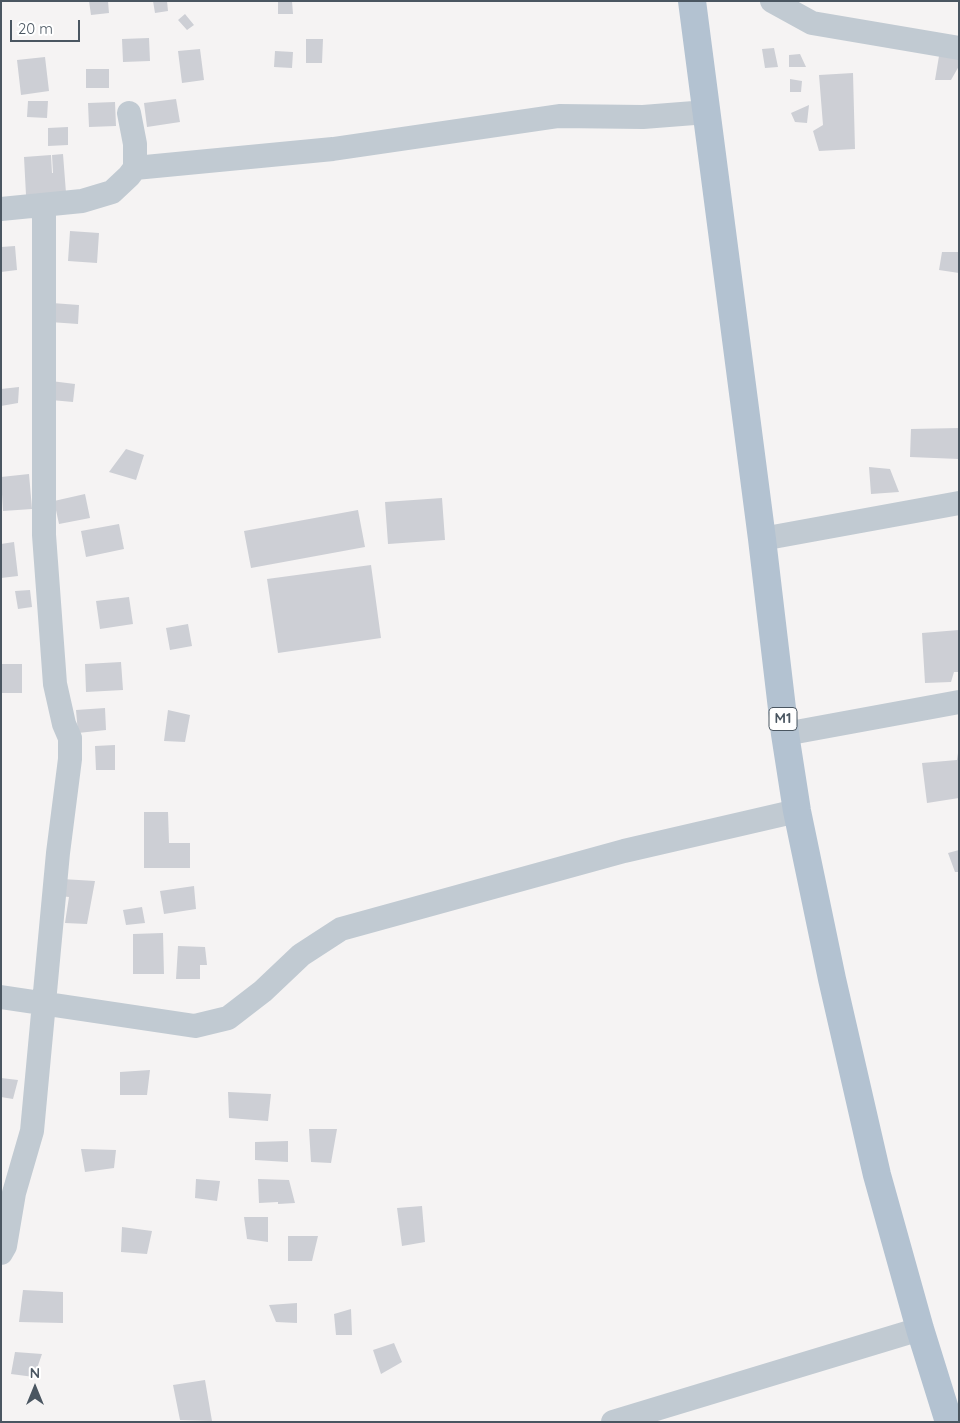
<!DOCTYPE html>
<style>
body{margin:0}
#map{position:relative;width:960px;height:1423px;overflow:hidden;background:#f5f3f3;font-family:Quicksand,sans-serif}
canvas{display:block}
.frame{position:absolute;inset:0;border:2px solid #4a5661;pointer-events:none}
.north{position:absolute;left:10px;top:1363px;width:50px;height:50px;-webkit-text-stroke:4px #fff;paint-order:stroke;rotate:0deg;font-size:14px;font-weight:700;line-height:20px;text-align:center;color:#4a5661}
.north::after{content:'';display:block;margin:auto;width:18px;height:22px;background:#4a5661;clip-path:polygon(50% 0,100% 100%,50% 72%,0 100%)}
.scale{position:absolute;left:10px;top:20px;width:70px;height:22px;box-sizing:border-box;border:2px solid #4a5661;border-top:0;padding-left:6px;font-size:15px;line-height:18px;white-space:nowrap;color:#4a5661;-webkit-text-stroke:4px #fff;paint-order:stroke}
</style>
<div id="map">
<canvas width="960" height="1423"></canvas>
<div class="frame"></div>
<div class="north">N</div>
<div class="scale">20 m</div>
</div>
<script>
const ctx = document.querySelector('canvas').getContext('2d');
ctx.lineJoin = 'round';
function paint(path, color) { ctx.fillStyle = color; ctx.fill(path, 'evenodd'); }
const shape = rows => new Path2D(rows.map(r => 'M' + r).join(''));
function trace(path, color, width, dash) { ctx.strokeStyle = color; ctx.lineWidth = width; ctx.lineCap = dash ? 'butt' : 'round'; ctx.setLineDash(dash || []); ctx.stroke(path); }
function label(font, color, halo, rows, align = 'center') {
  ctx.font = font + ' Quicksand,sans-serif'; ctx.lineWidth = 4; ctx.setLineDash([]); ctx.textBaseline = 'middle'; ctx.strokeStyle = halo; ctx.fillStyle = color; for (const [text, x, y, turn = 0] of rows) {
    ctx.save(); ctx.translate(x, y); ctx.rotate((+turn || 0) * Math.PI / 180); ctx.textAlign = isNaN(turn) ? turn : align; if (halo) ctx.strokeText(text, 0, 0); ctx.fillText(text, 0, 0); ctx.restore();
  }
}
const building = shape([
 [89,1,108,1,109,13,91,15],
 [153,1,167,1,168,11,155,13],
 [278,1,292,1,293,14,278,14],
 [185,14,194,25,187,30,178,20],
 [149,38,150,61,123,62,122,39],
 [306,39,323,39,322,63,306,63],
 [774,48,778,67,765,68,762,49],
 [200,49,204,80,182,83,178,51],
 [940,50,959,56,959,66,951,80,935,80],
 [275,51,293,52,292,68,274,67],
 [800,54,806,67,789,67,789,55],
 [45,57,49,91,21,95,17,60],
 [86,69,109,69,109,88,86,88],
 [853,73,855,149,819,151,813,131,823,125,819,75],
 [790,79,802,81,801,92,790,92],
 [176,99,180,122,147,127,144,103],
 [28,101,48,101,47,118,27,117],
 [115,102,116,126,89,127,88,103],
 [809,105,807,123,795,122,791,113],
 [68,127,68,145,48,146,48,128],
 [63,154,66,193,26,195,24,157,51,155,52,173,53,173,52,155],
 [70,231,99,233,97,263,68,261],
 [15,246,17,270,1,272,1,247],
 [942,252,959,252,959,273,939,270],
 [52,303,79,305,78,324,50,322],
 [51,381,75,384,73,402,51,400],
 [19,387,18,403,1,406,1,389],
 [959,428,959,459,910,457,911,429],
 [126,449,144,455,136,480,109,472],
 [869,467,890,469,899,492,871,494],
 [29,474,32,509,3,511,1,477],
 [85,494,90,518,59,524,54,501],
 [442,498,445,540,388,544,385,502],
 [358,510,365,547,251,568,244,531],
 [119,524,124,549,86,557,81,531],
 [14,542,18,576,1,578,1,544],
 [371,565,381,638,278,653,267,579],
 [30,590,32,607,18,609,15,591],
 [129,597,133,624,100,629,96,601],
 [188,624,192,646,170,650,166,628],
 [959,630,959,672,954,672,951,682,925,683,922,633],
 [121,662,123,690,86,692,85,664],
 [1,664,22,664,22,693,1,693],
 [105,708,106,730,78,733,76,710],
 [168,710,190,715,185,742,164,741],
 [115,745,115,770,96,770,95,746],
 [958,753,959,798,927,803,922,763,957,760],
 [144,812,168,812,169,843,190,843,190,868,144,868],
 [959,850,959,872,955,872,948,853],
 [62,879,95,881,87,924,65,923,69,897,59,896],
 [194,886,196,909,164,914,160,891],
 [142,907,145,923,126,925,123,910],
 [163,933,164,974,133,974,133,934],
 [178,946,205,947,207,965,200,965,200,979,176,979],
 [150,1070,147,1095,120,1095,120,1072],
 [1,1078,18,1080,13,1099,1,1097],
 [228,1092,271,1094,268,1121,229,1118],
 [309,1129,337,1129,331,1163,311,1162],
 [288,1141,288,1162,255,1160,255,1142],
 [81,1149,116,1150,114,1168,85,1172],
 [196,1179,220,1181,217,1201,195,1198],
 [258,1179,289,1180,295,1203,278,1204,278,1202,259,1203],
 [422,1206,425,1242,402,1246,397,1208],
 [244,1217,268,1217,268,1242,247,1239],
 [122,1227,152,1231,147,1254,121,1252],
 [288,1236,318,1236,312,1261,288,1261],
 [23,1290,63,1292,63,1323,19,1322],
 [297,1303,297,1323,276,1322,269,1305],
 [351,1309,352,1335,336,1335,334,1314],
 [394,1343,402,1362,381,1374,373,1350],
 [15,1352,42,1354,34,1377,11,1374],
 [205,1380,212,1421,180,1420,173,1385]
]);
const minor = shape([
 [772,1,812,23,959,48],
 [135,168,333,149,559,116,643,117,707,112],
 [1,209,82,201,112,192,129,176,135,168,135,144,129,113],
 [762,539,959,503],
 [785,734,959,702],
 [1,997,195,1026,228,1018,263,991,301,955,341,929,624,851,797,811],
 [1,1253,5,1246,14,1193,32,1131,58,853,70,759,70,738,64,724,55,684,44,535,44,206],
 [613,1422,920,1329]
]);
const major = shape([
 [692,1,762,539,785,734,797,811,832,979,877,1175,920,1329,949,1422]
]);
const shields = [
 [783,719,28]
];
const shieldNames = [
 ["M1",783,719]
];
paint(building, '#cdcfd5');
trace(minor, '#c1cad2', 24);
trace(major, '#b3c2d1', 28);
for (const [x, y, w] of shields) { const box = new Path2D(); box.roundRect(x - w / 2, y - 11.5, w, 23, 4); ctx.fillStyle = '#fff'; ctx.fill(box); trace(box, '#4a5661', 1); }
label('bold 14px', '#4a5661', null, shieldNames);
</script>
